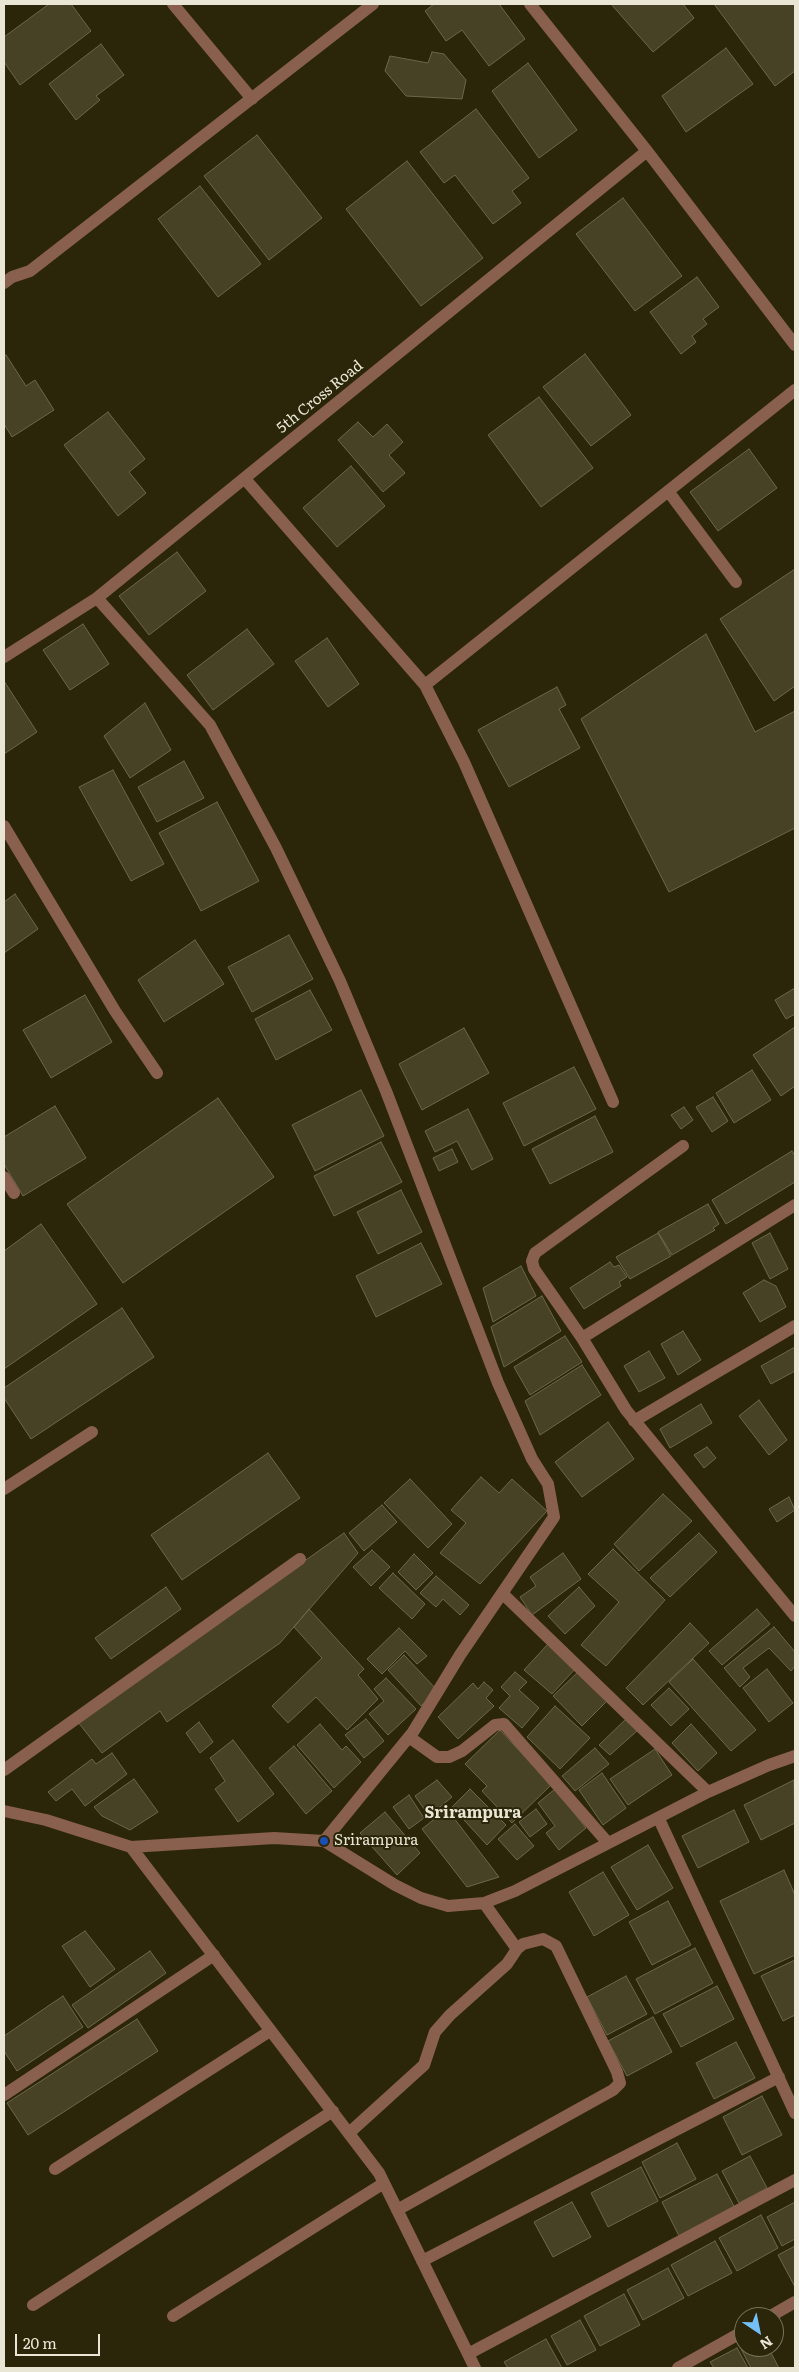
<!DOCTYPE html>
<style>
body{margin:0}
#map{position:relative;width:799px;height:2372px;overflow:hidden;background:#2b2609;font-family:Literata,serif}
canvas{display:block}
.frame{position:absolute;inset:0;border:5px solid #e9e6d5;pointer-events:none}
.north{position:absolute;left:734px;top:2307px;width:50px;height:50px;box-sizing:border-box;background:#2b2609;border:1px solid #77735b;border-radius:50%;rotate:146deg;font-size:14px;font-weight:700;line-height:20px;text-align:center;color:#e9e6d5}
.north::after{content:'';display:block;margin:auto;width:18px;height:22px;background:#74c0f6;clip-path:polygon(50% 0,100% 100%,50% 72%,0 100%)}
.scale{position:absolute;left:15px;top:2334px;width:85px;height:22px;box-sizing:border-box;border:2px solid #e9e6d5;border-top:0;padding-left:6px;font-size:15px;line-height:18px;white-space:nowrap;color:#e9e6d5;-webkit-text-stroke:4px #2b2609;paint-order:stroke}
</style>
<div id="map">
<canvas width="799" height="2372"></canvas>
<div class="frame"></div>
<div class="north">N</div>
<div class="scale">20 m</div>
</div>
<script>
const ctx = document.querySelector('canvas').getContext('2d');
ctx.lineJoin = 'round';
function paint(path, color) { ctx.fillStyle = color; ctx.fill(path, 'evenodd'); }
const shape = rows => new Path2D(rows.map(r => 'M' + r).join(''));
function trace(path, color, width, dash) { ctx.strokeStyle = color; ctx.lineWidth = width; ctx.lineCap = dash ? 'butt' : 'round'; ctx.setLineDash(dash || []); ctx.stroke(path); }
function label(font, color, halo, rows, align = 'center') {
  ctx.font = font + ' Literata,serif'; ctx.lineWidth = 4; ctx.setLineDash([]); ctx.textBaseline = 'middle'; ctx.strokeStyle = halo; ctx.fillStyle = color; for (const [text, x, y, turn = 0] of rows) {
    ctx.save(); ctx.translate(x, y); ctx.rotate((+turn || 0) * Math.PI / 180); ctx.textAlign = isNaN(turn) ? turn : align; if (halo) ctx.strokeText(text, 0, 0); ctx.fillText(text, 0, 0); ctx.restore();
  }
}
const building = shape([
 [49,4,71,4,91,31,20,85,4,62,4,37,49,4],
 [434,4,499,4,525,39,489,66,462,30,446,41,425,11,434,4],
 [611,4,683,4,694,18,653,52,611,4],
 [714,4,795,4,795,71,775,86,714,4],
 [101,44,124,75,96,96,100,100,76,120,49,84,101,44],
 [726,48,753,84,686,132,662,96,726,48],
 [432,52,444,54,466,80,462,99,406,96,385,71,390,56,428,63,432,52],
 [528,63,577,130,539,158,492,91,528,63],
 [476,109,529,178,512,191,521,203,493,224,455,175,444,183,420,152,476,109],
 [257,135,322,218,269,260,204,176,257,135],
 [407,161,483,258,421,306,346,209,407,161],
 [200,186,261,264,218,297,158,219,200,186],
 [623,198,682,276,635,311,576,234,623,198],
 [697,277,719,307,703,319,707,324,692,336,696,342,681,354,650,312,697,277],
 [585,354,631,415,591,446,543,387,585,354],
 [6,355,26,386,35,380,54,410,12,437,4,424,4,357,6,355],
 [539,397,593,468,541,507,488,435,539,397],
 [108,412,145,459,129,472,146,493,118,516,64,445,108,412],
 [358,422,373,437,387,424,403,442,389,455,405,473,383,492,338,440,358,422],
 [749,449,777,488,718,531,690,492,749,449],
 [351,466,385,506,337,547,303,508,351,466],
 [177,552,206,591,149,635,119,596,177,552],
 [795,569,795,686,774,701,720,619,795,569],
 [83,624,109,664,70,690,43,650,83,624],
 [247,629,274,664,213,710,187,675,247,629],
 [706,634,755,732,795,711,795,828,669,892,581,719,706,634],
 [327,638,359,684,328,707,295,661,327,638],
 [4,681,37,732,4,754,4,681],
 [557,687,566,705,559,709,580,748,509,787,478,730,557,687],
 [145,703,171,750,130,778,104,736,145,703],
 [184,761,204,798,157,822,138,787,184,761],
 [113,770,164,864,131,881,79,787,113,770],
 [217,802,259,881,201,911,159,833,217,802],
 [15,894,38,929,4,953,4,902,15,894],
 [289,935,313,979,252,1012,228,967,289,935],
 [195,940,224,984,164,1022,138,980,195,940],
 [795,988,795,1014,786,1019,775,1000,795,988],
 [310,990,332,1030,276,1060,255,1019,310,990],
 [85,995,112,1042,51,1078,23,1030,85,995],
 [795,1027,795,1086,781,1096,753,1055,795,1027],
 [464,1028,489,1073,422,1110,399,1064,464,1028],
 [574,1067,596,1109,524,1146,503,1103,574,1067],
 [752,1070,771,1100,734,1123,716,1093,752,1070],
 [361,1090,384,1136,315,1171,292,1125,361,1090],
 [713,1097,728,1121,712,1132,696,1107,713,1097],
 [218,1098,274,1177,123,1283,67,1204,218,1098],
 [55,1106,86,1158,23,1196,4,1164,4,1137,55,1106],
 [684,1107,693,1120,681,1129,671,1115,684,1107],
 [468,1109,493,1159,472,1170,457,1141,435,1152,425,1131,468,1109],
 [595,1116,613,1152,550,1184,532,1149,595,1116],
 [381,1142,402,1182,334,1216,314,1176,381,1142],
 [452,1149,458,1162,439,1171,433,1158,452,1149],
 [792,1151,795,1156,795,1182,726,1224,712,1200,792,1151],
 [401,1190,422,1232,378,1254,357,1212,401,1190],
 [708,1204,719,1224,713,1228,715,1230,672,1255,658,1232,708,1204],
 [41,1224,97,1304,4,1369,4,1251,41,1224],
 [658,1233,671,1256,630,1279,616,1257,658,1233],
 [770,1233,788,1269,770,1279,752,1243,770,1233],
 [421,1243,442,1284,376,1317,356,1276,421,1243],
 [610,1262,614,1267,619,1265,627,1277,619,1282,621,1286,584,1309,570,1288,610,1262],
 [521,1266,536,1296,493,1322,483,1288,521,1266],
 [764,1280,776,1286,786,1307,760,1322,743,1293,764,1280],
 [542,1296,561,1331,504,1367,491,1327,542,1296],
 [122,1308,154,1357,31,1439,4,1398,4,1388,122,1308],
 [683,1331,701,1360,678,1375,661,1344,683,1331],
 [565,1336,582,1362,530,1395,514,1367,565,1336],
 [795,1347,795,1371,771,1384,761,1366,795,1347],
 [649,1351,665,1378,639,1392,624,1366,649,1351],
 [582,1365,601,1395,540,1435,525,1401,582,1365],
 [759,1400,787,1440,769,1455,739,1416,759,1400],
 [701,1404,712,1423,670,1448,660,1429,701,1404],
 [608,1422,634,1459,582,1497,555,1462,608,1422],
 [707,1447,716,1458,704,1468,694,1455,707,1447],
 [268,1453,300,1498,182,1580,151,1535,268,1453],
 [481,1477,499,1493,512,1479,547,1511,480,1584,440,1553,466,1523,451,1510,481,1477],
 [410,1479,452,1524,428,1548,384,1503,410,1479],
 [663,1494,692,1521,639,1571,614,1544,663,1494],
 [789,1497,795,1510,777,1522,769,1509,789,1497],
 [382,1505,397,1522,364,1551,349,1533,382,1505],
 [344,1533,358,1553,280,1643,167,1722,160,1711,102,1753,78,1722,344,1533],
 [699,1533,717,1552,670,1597,650,1578,699,1533],
 [613,1549,665,1600,606,1666,581,1645,619,1602,588,1574,613,1549],
 [372,1550,390,1567,371,1586,353,1567,372,1550],
 [563,1553,581,1579,532,1615,520,1597,536,1586,530,1577,563,1553],
 [414,1554,433,1573,416,1590,398,1572,414,1554],
 [393,1573,425,1604,412,1619,379,1588,393,1573],
 [436,1576,469,1605,460,1615,443,1599,436,1607,420,1593,436,1576],
 [166,1587,181,1609,111,1659,95,1638,166,1587],
 [579,1587,595,1606,565,1634,548,1616,579,1587],
 [309,1609,364,1669,358,1675,378,1699,347,1730,316,1697,288,1723,272,1706,322,1658,294,1627,309,1609],
 [757,1609,770,1624,722,1665,709,1651,757,1609],
 [690,1623,709,1643,643,1705,626,1688,690,1623],
 [774,1627,795,1652,795,1666,791,1671,769,1648,743,1668,750,1677,740,1687,724,1668,774,1627],
 [399,1628,427,1656,417,1664,405,1651,382,1674,367,1659,399,1628],
 [548,1644,576,1668,552,1694,524,1670,548,1644],
 [404,1655,437,1690,421,1706,388,1670,404,1655],
 [693,1659,756,1730,731,1751,669,1682,693,1659],
 [767,1669,793,1703,769,1722,743,1688,767,1669],
 [579,1671,608,1700,582,1726,553,1696,579,1671],
 [515,1672,527,1682,519,1690,539,1708,522,1728,499,1708,510,1696,501,1687,515,1672],
 [386,1678,416,1709,388,1735,369,1714,384,1701,374,1689,386,1678],
 [484,1682,493,1690,486,1698,494,1706,458,1739,438,1717,473,1683,478,1689,484,1682],
 [669,1688,689,1709,671,1726,651,1705,669,1688],
 [555,1706,590,1738,560,1769,527,1737,555,1706],
 [627,1718,638,1730,610,1755,599,1745,627,1718],
 [366,1719,384,1741,364,1758,345,1735,366,1719],
 [199,1722,213,1742,200,1753,186,1733,199,1722],
 [320,1724,342,1750,346,1746,361,1762,334,1788,297,1745,320,1724],
 [691,1724,717,1753,698,1771,672,1743,691,1724],
 [500,1730,551,1785,512,1823,482,1791,487,1786,465,1764,500,1730],
 [233,1740,274,1794,238,1822,215,1789,225,1781,210,1758,233,1740],
 [294,1746,332,1791,306,1814,269,1768,294,1746],
 [595,1748,609,1764,575,1791,562,1776,595,1748],
 [655,1749,672,1775,628,1805,610,1779,655,1749],
 [112,1753,127,1774,85,1806,72,1789,56,1801,48,1792,92,1759,96,1764,112,1753],
 [602,1773,626,1808,603,1825,579,1790,602,1773],
 [134,1779,158,1812,130,1830,102,1816,94,1807,134,1779],
 [437,1780,452,1797,429,1816,415,1796,437,1780],
 [794,1780,795,1823,761,1840,744,1805,794,1780],
 [470,1789,506,1825,487,1845,452,1807,470,1789],
 [555,1789,586,1828,559,1850,546,1833,555,1826,538,1803,555,1789],
 [409,1795,424,1818,409,1829,393,1807,409,1795],
 [447,1809,499,1877,467,1887,422,1829,447,1809],
 [536,1809,547,1824,530,1837,519,1822,536,1809],
 [734,1810,749,1842,698,1868,682,1836,734,1810],
 [385,1812,420,1853,397,1875,360,1833,385,1812],
 [515,1824,534,1846,517,1860,498,1839,515,1824],
 [648,1845,673,1888,637,1910,611,1867,648,1845],
 [784,1870,795,1895,795,1955,754,1974,720,1901,784,1870],
 [603,1872,629,1915,594,1936,569,1892,603,1872],
 [668,1901,691,1945,652,1965,629,1922,668,1901],
 [85,1931,115,1969,90,1987,62,1946,85,1931],
 [695,1948,713,1983,655,2014,636,1979,695,1948],
 [150,1951,166,1973,88,2028,72,2005,150,1951],
 [795,1960,795,2015,783,2021,761,1976,795,1960],
 [626,1976,647,2014,607,2035,587,1997,626,1976],
 [717,1986,734,2019,681,2047,663,2014,717,1986],
 [63,1996,83,2027,17,2071,4,2051,4,2036,63,1996],
 [653,2017,672,2052,627,2076,608,2041,653,2017],
 [137,2019,158,2051,28,2135,7,2103,137,2019],
 [736,2042,755,2078,714,2099,696,2063,736,2042],
 [762,2096,782,2135,742,2155,723,2117,762,2096],
 [677,2143,696,2179,660,2198,642,2162,677,2143],
 [750,2156,767,2188,739,2203,722,2171,750,2156],
 [641,2167,658,2201,608,2227,591,2193,641,2167],
 [717,2174,735,2208,679,2236,662,2202,717,2174],
 [572,2202,591,2237,553,2257,534,2222,572,2202],
 [795,2202,795,2239,782,2246,767,2217,795,2202],
 [761,2215,778,2248,737,2271,719,2238,761,2215],
 [715,2241,732,2273,688,2296,671,2265,715,2241],
 [795,2246,795,2287,778,2255,795,2246],
 [668,2268,684,2298,643,2320,627,2290,668,2268],
 [624,2294,640,2325,600,2346,584,2316,624,2294],
 [580,2320,596,2350,567,2365,551,2336,580,2320],
 [546,2339,562,2368,508,2368,504,2362,546,2339],
 [744,2345,744,2347,768,2347,779,2368,751,2368,740,2347,744,2345],
 [737,2348,748,2368,714,2368,710,2362,737,2348]
]);
const minor = shape([
 [173,4,252,99],
 [530,4,647,151,795,345],
 [4,283,12,277,30,271,373,4],
 [245,479,425,685,464,762,613,1102],
 [668,491,736,582],
 [97,598,210,725,276,848,340,981,386,1091,498,1383,532,1459,548,1484,554,1517,460,1655,413,1732,324,1841],
 [4,657,97,598,647,151],
 [425,685,795,390],
 [4,826,115,1011,157,1073],
 [683,1146,535,1253,532,1261,534,1269,582,1338,626,1410,795,1616],
 [4,1177,14,1193],
 [582,1338,795,1205],
 [634,1421,795,1326],
 [4,1489,92,1432],
 [503,1594,708,1792],
 [409,1737,437,1757,449,1757,462,1751,495,1725,504,1724,608,1843],
 [4,1770,300,1559],
 [4,1811,46,1820,131,1847,274,1838,324,1841,395,1885,421,1898,448,1906,484,1903,515,1891,708,1792,769,1765,795,1756],
 [659,1819,795,2113],
 [131,1847,379,2173,475,2368],
 [4,2095,214,1955],
 [349,2133,424,2065,435,2032,450,2015,507,1964,517,1949],
 [55,2169,270,2031],
 [397,2210,613,2090,620,2083,617,2072,556,1946,543,1939,523,1944,517,1949,484,1903],
 [422,2261,779,2077],
 [33,2305,333,2111],
 [173,2316,384,2183],
 [769,2317,795,2302],
 [468,2354,795,2180],
 [678,2368,744,2331]
]);
const markers = [
 [324,1841,5,"#1a4fb4"]
];
const streetNames = [
 ["5th Cross Road",320,397,-39]
];
const poiNames = [
 ["Srirampura",334,1841]
];
const neighbourhoodNames = [
 ["Srirampura",473,1813]
];
paint(building, '#474225');
trace(building, '#6d6749', 1);
trace(minor, '#895f4d', 12);
for (const [x, y, r, color] of markers) { const dot = new Path2D(); dot.arc(x, y, r, 0, 2 * Math.PI); ctx.fillStyle = color; ctx.fill(dot); trace(dot, '#2b2609', 2); }
label('15px', '#e9e6d5', '#2b2609', streetNames);
label('15px', '#e9e6d5', '#2b2609', poiNames, 'left');
label('bold 16px', '#e9e6d5', '#2b2609', neighbourhoodNames);
</script>
